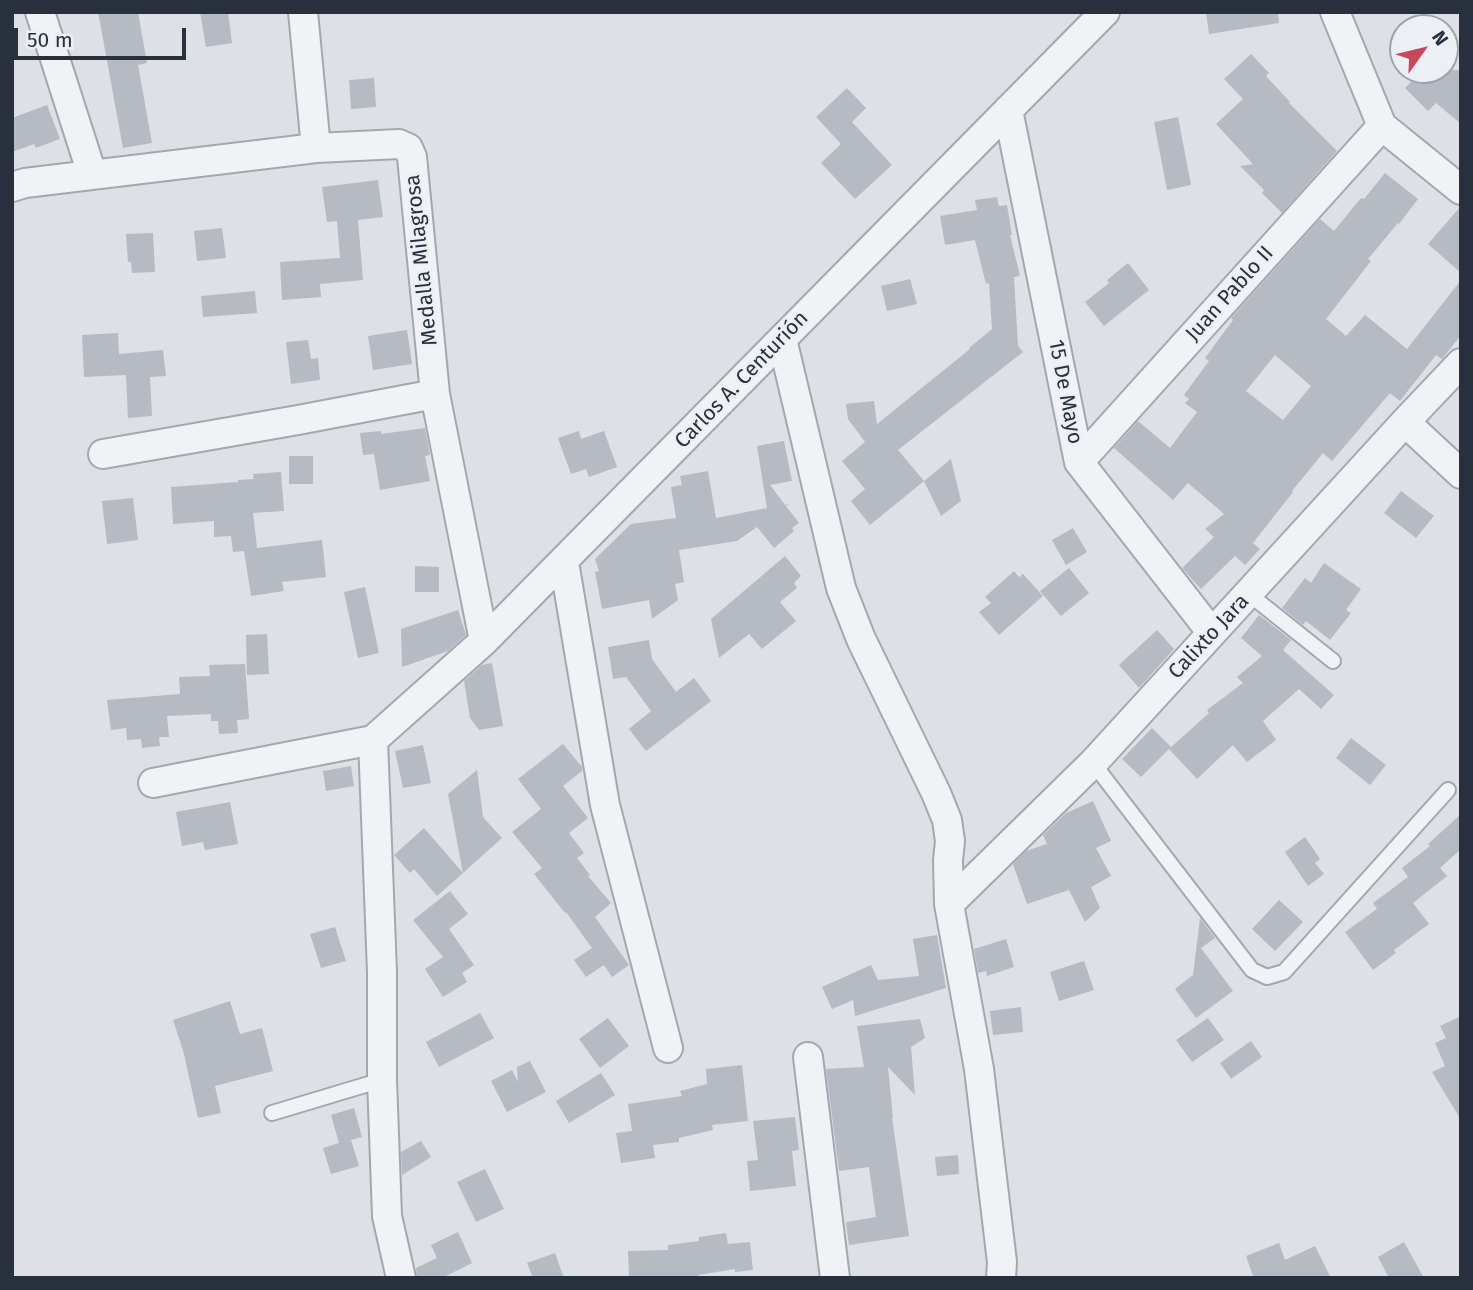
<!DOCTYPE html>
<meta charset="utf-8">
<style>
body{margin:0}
#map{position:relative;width:1473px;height:1290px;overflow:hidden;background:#dde1e6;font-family:"Fira Sans",sans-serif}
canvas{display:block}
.frame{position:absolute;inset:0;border:14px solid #27303c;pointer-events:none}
.north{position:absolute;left:1389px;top:14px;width:70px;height:70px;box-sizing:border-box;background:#ecf0f4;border:2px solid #9da3aa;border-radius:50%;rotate:56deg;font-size:19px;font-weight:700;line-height:28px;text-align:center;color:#27303c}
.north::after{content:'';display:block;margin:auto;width:24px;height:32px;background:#c7475d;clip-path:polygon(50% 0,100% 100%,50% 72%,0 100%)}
.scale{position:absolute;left:14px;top:28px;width:172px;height:32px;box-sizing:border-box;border:4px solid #27303c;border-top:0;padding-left:9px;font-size:21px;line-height:24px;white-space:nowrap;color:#27303c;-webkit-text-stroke:5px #ecf0f4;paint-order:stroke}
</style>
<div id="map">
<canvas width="1473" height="1290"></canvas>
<div class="frame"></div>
<div class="north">N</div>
<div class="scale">50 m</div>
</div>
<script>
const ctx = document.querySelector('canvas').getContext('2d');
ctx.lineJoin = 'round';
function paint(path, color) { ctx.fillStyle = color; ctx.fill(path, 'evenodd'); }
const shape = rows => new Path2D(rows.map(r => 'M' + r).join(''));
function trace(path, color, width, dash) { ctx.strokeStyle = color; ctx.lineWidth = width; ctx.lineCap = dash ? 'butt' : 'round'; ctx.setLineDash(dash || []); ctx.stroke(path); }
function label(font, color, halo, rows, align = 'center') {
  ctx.font = font + ' "Fira Sans",sans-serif'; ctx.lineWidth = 5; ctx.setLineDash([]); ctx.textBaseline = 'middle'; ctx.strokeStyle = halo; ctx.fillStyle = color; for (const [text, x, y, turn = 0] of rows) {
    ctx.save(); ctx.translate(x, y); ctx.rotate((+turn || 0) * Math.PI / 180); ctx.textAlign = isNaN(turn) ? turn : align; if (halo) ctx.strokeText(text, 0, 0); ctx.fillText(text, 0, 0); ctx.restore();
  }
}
const building = shape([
 [98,12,138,12,147,63,138,65,152,143,123,148],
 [200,12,228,12,232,43,206,47],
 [1206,12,1278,12,1279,23,1209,34],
 [1251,54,1269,73,1266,76,1290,102,1289,103,1337,151,1282,213,1262,193,1264,190,1240,166,1253,164,1216,124,1243,99,1224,79],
 [1422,70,1461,70,1461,124,1436,103,1428,111,1405,88],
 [374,78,376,107,351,109,349,80],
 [847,88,866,108,852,122,892,165,855,199,821,163,841,144,816,117],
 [47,105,60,139,36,148,34,144,12,152,12,118],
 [1178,117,1191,185,1167,190,1154,122],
 [1385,173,1418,199,1399,224,1398,223,1368,259,1371,261,1326,319,1346,336,1365,315,1407,349,1461,280,1461,335,1442,359,1436,355,1400,401,1390,393,1332,461,1323,453,1292,491,1293,492,1253,543,1260,549,1245,565,1235,556,1201,589,1182,568,1214,537,1205,529,1224,514,1188,483,1173,500,1114,448,1138,421,1170,448,1197,412,1185,403,1189,399,1184,395,1209,361,1205,358,1233,320,1231,318,1320,219,1334,231,1361,198,1364,199],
 [1275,355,1311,386,1283,420,1246,391],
 [378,180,383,217,358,220,363,280,320,284,321,297,282,300,280,262,340,258,337,221,327,222,322,187],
 [997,197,999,206,1007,205,1012,235,1010,235,1020,276,1014,277,1018,346,1023,352,898,450,924,481,870,525,851,501,865,489,842,461,865,442,848,419,846,404,874,401,877,424,970,349,969,348,992,329,989,283,986,284,975,240,945,245,940,216,977,210,975,200],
 [1461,206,1461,273,1428,244],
 [222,228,226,258,197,261,194,231],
 [153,233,155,272,132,273,131,262,128,262,126,234],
 [1128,263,1149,290,1104,326,1085,302,1109,283,1107,280],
 [910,279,917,304,887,311,881,286],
 [255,291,257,313,203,317,201,296],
 [407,330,412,364,373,370,368,336],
 [118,333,119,354,163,350,166,376,150,377,152,416,128,418,126,375,84,377,82,335],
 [308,340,311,359,318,358,320,380,291,384,286,342],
 [425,428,430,455,425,456,430,481,380,490,374,454,363,455,360,433,381,431,381,434],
 [579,431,581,439,604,431,617,467,589,477,586,469,571,474,558,438],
 [784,441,792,481,770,485,785,505,789,504,786,506,799,523,792,528,794,531,774,548,757,527,737,541,679,550,684,582,675,584,678,600,652,619,649,600,602,609,595,572,599,571,595,559,631,524,676,518,671,487,682,485,680,476,708,471,716,518,767,508,757,446],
 [289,456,313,456,313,484,289,484],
 [951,459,961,501,941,516,924,481],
 [281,472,284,511,253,513,257,548,322,540,326,577,282,582,284,591,251,596,244,551,233,552,231,536,214,537,214,521,173,524,171,487,238,482,238,480,254,479,253,474],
 [1401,491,1434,516,1416,538,1384,513],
 [133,498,138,540,107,544,102,501],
 [1073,528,1087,552,1066,565,1052,540],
 [785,556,801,576,794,583,797,588,780,602,796,621,762,649,749,634,719,658,711,619],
 [1324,563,1361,589,1346,610,1351,613,1330,640,1306,621,1303,625,1282,608,1305,578,1311,583],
 [415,566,439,567,439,592,415,592],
 [1069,568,1089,593,1061,616,1040,591],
 [1014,571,1019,577,1023,574,1043,596,999,635,979,612,991,603,985,597],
 [365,587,379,653,358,658,344,592],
 [458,610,466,635,448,651,402,667,401,629],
 [1259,615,1291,640,1283,650,1334,695,1321,709,1299,689,1263,721,1276,740,1247,762,1233,745,1197,779,1169,749,1209,713,1207,710,1243,683,1237,677,1262,656,1241,638],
 [1157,630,1174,649,1139,688,1119,665],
 [267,634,269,674,247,675,246,635],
 [649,640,652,659,676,692,694,678,711,701,646,751,629,729,651,711,626,677,613,679,608,647],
 [492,663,503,726,479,730,470,718,464,681,482,665],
 [245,664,249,719,237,720,238,733,219,734,218,721,211,721,211,714,167,716,169,737,159,737,160,746,142,748,141,739,127,740,126,728,111,730,107,700,180,694,179,677,210,676,209,665],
 [1152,728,1171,747,1141,777,1122,759],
 [1351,738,1386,765,1370,785,1336,758],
 [563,744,582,767,582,771,563,786,588,818,569,833,584,853,577,858,590,875,588,876,611,903,595,917,629,965,612,977,604,965,586,977,574,960,592,948,566,912,565,913,534,874,542,868,512,832,541,809,518,779],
 [423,745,431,783,403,788,395,751],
 [351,766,354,786,326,791,323,771],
 [477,770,483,817,502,838,463,873,448,794],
 [1093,801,1111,841,1096,848,1111,876,1091,887,1100,908,1085,922,1069,890,1027,904,1013,864,1026,851,1047,844,1043,835,1066,813],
 [230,802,238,844,205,850,203,842,182,846,176,812],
 [1461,814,1461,849,1440,868,1447,876,1413,903,1429,924,1394,950,1396,953,1373,970,1345,932,1377,909,1373,903,1408,877,1402,868,1430,846,1428,844],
 [424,828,463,873,437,896,414,869,410,873,394,855],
 [1305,837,1320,859,1315,863,1324,874,1308,886,1285,852],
 [450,891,468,914,449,929,474,965,462,973,467,982,443,997,425,969,443,957,413,920],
 [1279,900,1303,922,1275,951,1252,929],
 [1200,918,1215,938,1201,948,1233,991,1196,1018,1175,989,1193,975],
 [335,927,346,961,321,968,310,934],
 [937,935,946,988,855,1016,853,1000,832,1009,822,987,871,965,878,980,919,976,913,939],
 [1006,939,1014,967,987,976,986,971,978,973,974,949],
 [1084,961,1094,990,1059,1001,1050,972],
 [230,1001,240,1034,262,1028,273,1071,215,1086,221,1113,198,1118,184,1054,173,1020],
 [1021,1007,1023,1032,993,1035,990,1011],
 [480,1013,494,1038,439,1067,426,1042],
 [1461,1016,1461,1120,1432,1072,1445,1066,1435,1043,1446,1038,1440,1026],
 [608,1018,629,1046,600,1068,579,1039],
 [1208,1018,1224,1040,1192,1062,1176,1040],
 [920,1019,925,1038,911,1047,915,1095,888,1067,893,1118,892,1118,909,1236,849,1245,846,1222,876,1217,869,1167,839,1171,826,1069,864,1067,857,1026],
 [1251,1041,1262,1057,1231,1079,1220,1063],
 [530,1061,546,1092,507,1112,491,1081,512,1070,518,1082,517,1067],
 [742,1065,748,1121,712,1125,713,1130,679,1138,679,1142,653,1145,655,1158,621,1163,616,1133,632,1131,628,1104,682,1096,680,1091,707,1084,706,1069],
 [601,1073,615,1095,569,1123,556,1101],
 [354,1108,362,1137,351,1140,359,1166,331,1174,323,1148,339,1143,331,1115],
 [795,1117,799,1150,792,1151,796,1186,750,1191,747,1161,758,1160,753,1121],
 [421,1141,431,1157,402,1175,401,1152],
 [958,1155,959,1174,937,1176,935,1157],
 [485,1169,504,1209,476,1222,457,1182],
 [458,1232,472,1263,442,1278,417,1278,416,1268,437,1258,431,1245],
 [726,1233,728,1244,750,1242,753,1270,735,1272,735,1269,698,1275,698,1278,629,1278,628,1251,668,1250,668,1245,699,1241,699,1237],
 [1404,1242,1424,1278,1389,1278,1378,1257],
 [1279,1243,1285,1260,1315,1246,1331,1278,1250,1278,1253,1276,1246,1256],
 [555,1253,564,1278,533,1278,527,1263]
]);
const service = shape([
 [1249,594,1333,661],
 [1093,763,1252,970,1267,977,1284,972,1448,790],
 [272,1113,382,1080]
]);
const minor = shape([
 [40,12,92,174],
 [303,12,316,148],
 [1335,12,1382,126,1461,190],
 [1008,110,1079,462,1212,633],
 [12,187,25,183,316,148,399,144,408,148,412,157,435,394,484,641],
 [782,339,841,588,861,639,936,793,947,820,950,841,948,860,949,904,979,1069,1002,1262,1001,1278],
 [1405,422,1461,474],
 [103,454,298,420,435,394],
 [1079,462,1382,126],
 [564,562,605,805,668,1048],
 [373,740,484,641,1105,12],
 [373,740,382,972,382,1080,387,1216,401,1278],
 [153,783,373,740],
 [949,904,1093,763,1405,422,1461,363],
 [808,1057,835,1278]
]);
const streetNames = [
 ["Medalla Milagrosa",422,260,-96],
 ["Juan Pablo II",1230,294,-48],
 ["Carlos A. Centurión",742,380,-46],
 ["15 De Mayo",1065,392,79],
 ["Calixto Jara",1209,637,-47]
];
paint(building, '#b5bac3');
trace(service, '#a3a8b0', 18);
trace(minor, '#a3a8b0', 32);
trace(service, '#f0f2f5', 14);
trace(minor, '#f0f2f5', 28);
label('21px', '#27303c', '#ecf0f4', streetNames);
</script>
